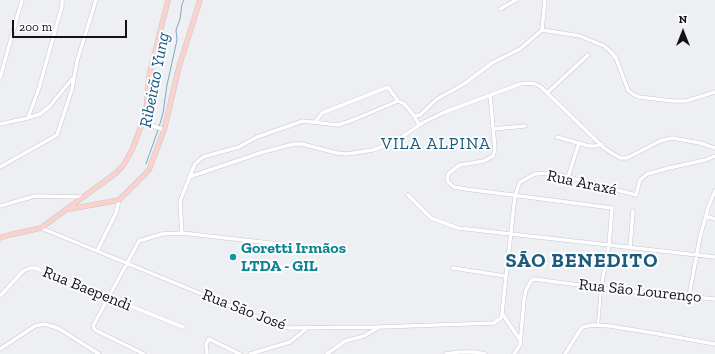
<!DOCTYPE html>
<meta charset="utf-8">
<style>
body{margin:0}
#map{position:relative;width:715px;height:354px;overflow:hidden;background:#eeeff3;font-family:"Zilla Slab",serif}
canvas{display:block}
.north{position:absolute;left:663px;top:12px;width:40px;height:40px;-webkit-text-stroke:3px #fcfdff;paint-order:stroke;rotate:0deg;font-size:11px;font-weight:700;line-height:16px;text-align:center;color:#131314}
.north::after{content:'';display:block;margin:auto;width:14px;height:18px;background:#131314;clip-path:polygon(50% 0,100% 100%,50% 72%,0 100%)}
.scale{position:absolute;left:12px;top:20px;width:115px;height:18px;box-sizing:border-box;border:2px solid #131314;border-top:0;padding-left:5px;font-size:12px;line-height:14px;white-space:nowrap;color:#131314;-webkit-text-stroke:3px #fcfdff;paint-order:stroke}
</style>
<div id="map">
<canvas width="715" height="354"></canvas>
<div class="north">N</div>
<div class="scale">200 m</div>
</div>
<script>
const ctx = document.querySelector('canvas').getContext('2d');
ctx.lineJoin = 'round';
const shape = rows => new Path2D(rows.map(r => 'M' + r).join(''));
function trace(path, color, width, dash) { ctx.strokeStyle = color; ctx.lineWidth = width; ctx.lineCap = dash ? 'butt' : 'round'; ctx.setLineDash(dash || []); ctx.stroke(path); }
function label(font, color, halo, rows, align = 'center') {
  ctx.font = font + ' "Zilla Slab",serif'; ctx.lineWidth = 4; ctx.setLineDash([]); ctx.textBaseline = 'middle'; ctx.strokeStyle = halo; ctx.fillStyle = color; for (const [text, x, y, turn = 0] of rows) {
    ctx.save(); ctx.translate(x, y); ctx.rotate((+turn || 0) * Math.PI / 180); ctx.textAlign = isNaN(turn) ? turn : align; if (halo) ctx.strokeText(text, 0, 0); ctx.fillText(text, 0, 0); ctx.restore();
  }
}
const stream = shape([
 [159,127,163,113,167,85,177,40,176,30,180,19,182,4,184,0],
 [146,164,158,130]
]);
const pedestrian = shape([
 [598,325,601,288]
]);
const minor = shape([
 [500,9,516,0],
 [542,30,545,0],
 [0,78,22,0],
 [547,93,588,55],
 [490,95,495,149,493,156,484,161,460,165,449,173,447,177,448,182,454,187,466,189,612,208,609,245,601,288],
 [414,116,420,115,437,99,464,84,492,63,520,49,542,30,580,36,604,46,610,51,616,58,628,90,634,95,639,97,673,101,686,101,715,92],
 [28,118,39,88,62,6,62,0],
 [316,121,322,113,388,87,398,101],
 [0,124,28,118,40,114,49,107,72,79],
 [493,129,525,126],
 [557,137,589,146,596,146,601,144],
 [0,167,57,135,72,89,77,61,96,0],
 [189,177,263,152,294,144,302,144,337,153,347,154,373,150,393,143,424,122,445,112,520,84,529,83,535,84,541,87,604,148,620,158,627,158,660,141,672,138,700,143,715,148],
 [568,177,579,143],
 [408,195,431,218,458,228,715,257],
 [0,206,35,196,83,197],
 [706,216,715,219],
 [41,228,282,327,290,328,379,327,494,323,501,318,502,313,515,196,520,182,535,174,553,173,636,195,640,180,647,174,669,168,705,160,715,156],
 [182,233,180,202,182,196,195,164,203,157,239,147,257,137,303,121,338,125,353,120,398,101,403,103,408,108,414,116,419,125],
 [630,248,633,211],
 [97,251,116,213,119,200],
 [453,268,505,276],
 [0,296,23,271,30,268,35,268,183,327],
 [689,296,700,237,708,208,715,191],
 [502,313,520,340],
 [0,349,35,326,44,324,58,328,99,354],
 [144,354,95,330,93,326,139,241,162,234,182,233,331,250],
 [207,354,206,344,209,339,240,354],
 [250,354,290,342,306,329],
 [327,354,345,341,364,336,379,327],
 [446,354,459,352,475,352,485,354],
 [514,354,520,345,524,300,526,290,531,281,534,279,601,288,715,299],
 [565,354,580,330,583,327,592,325,610,326,659,334,715,344]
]);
const tertiary = shape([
 [143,122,164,130]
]);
const secondary = shape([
 [70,209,119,200,149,170,164,130,179,67,200,0],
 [0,238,9,235,41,228,116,173,123,166,132,150,146,113,149,76,168,0]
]);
const markers = [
 [233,257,4,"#0f9aa8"]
];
const streetNames = [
 ["Rua Araxá",582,183,12],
 ["Rua Baependi",87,289,22],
 ["Rua São Lourenço",640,291,6],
 ["Rua São José",244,310,21]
];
const cultureNames = [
 ["Goretti Irmãos",241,248],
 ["LTDA - GIL",241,266]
];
const waterNames = [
 ["Ribeirão Yung",155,80,-79]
];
const neighbourhoodNames = [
 ["VILA ALPINA",436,144]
];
const districtNames = [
 ["SÃO BENEDITO",582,261]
];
trace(stream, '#7da6c4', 1);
trace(pedestrian, '#c6c7ca', 3.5);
trace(minor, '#c6c7ca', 4.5);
trace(tertiary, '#c6c7ca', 5);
trace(secondary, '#c6c7ca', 5.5);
trace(pedestrian, '#fff', 2.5);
trace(minor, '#fff', 3.5);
trace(tertiary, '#fff', 4);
trace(secondary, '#fbd1ce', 4.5);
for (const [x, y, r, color] of markers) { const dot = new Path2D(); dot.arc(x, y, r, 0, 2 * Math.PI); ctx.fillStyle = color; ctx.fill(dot); trace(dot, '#fcfdff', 1.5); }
label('16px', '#131314', '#fcfdff', streetNames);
label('bold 16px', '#0d838f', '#fcfdff', cultureNames, 'left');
label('italic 17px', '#145981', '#fcfdff', waterNames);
ctx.letterSpacing = '1px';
label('17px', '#1e5b7b', '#fcfdff', neighbourhoodNames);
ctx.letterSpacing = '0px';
ctx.letterSpacing = '1px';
label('bold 20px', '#1e5b7b', '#fcfdff', districtNames);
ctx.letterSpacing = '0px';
</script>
